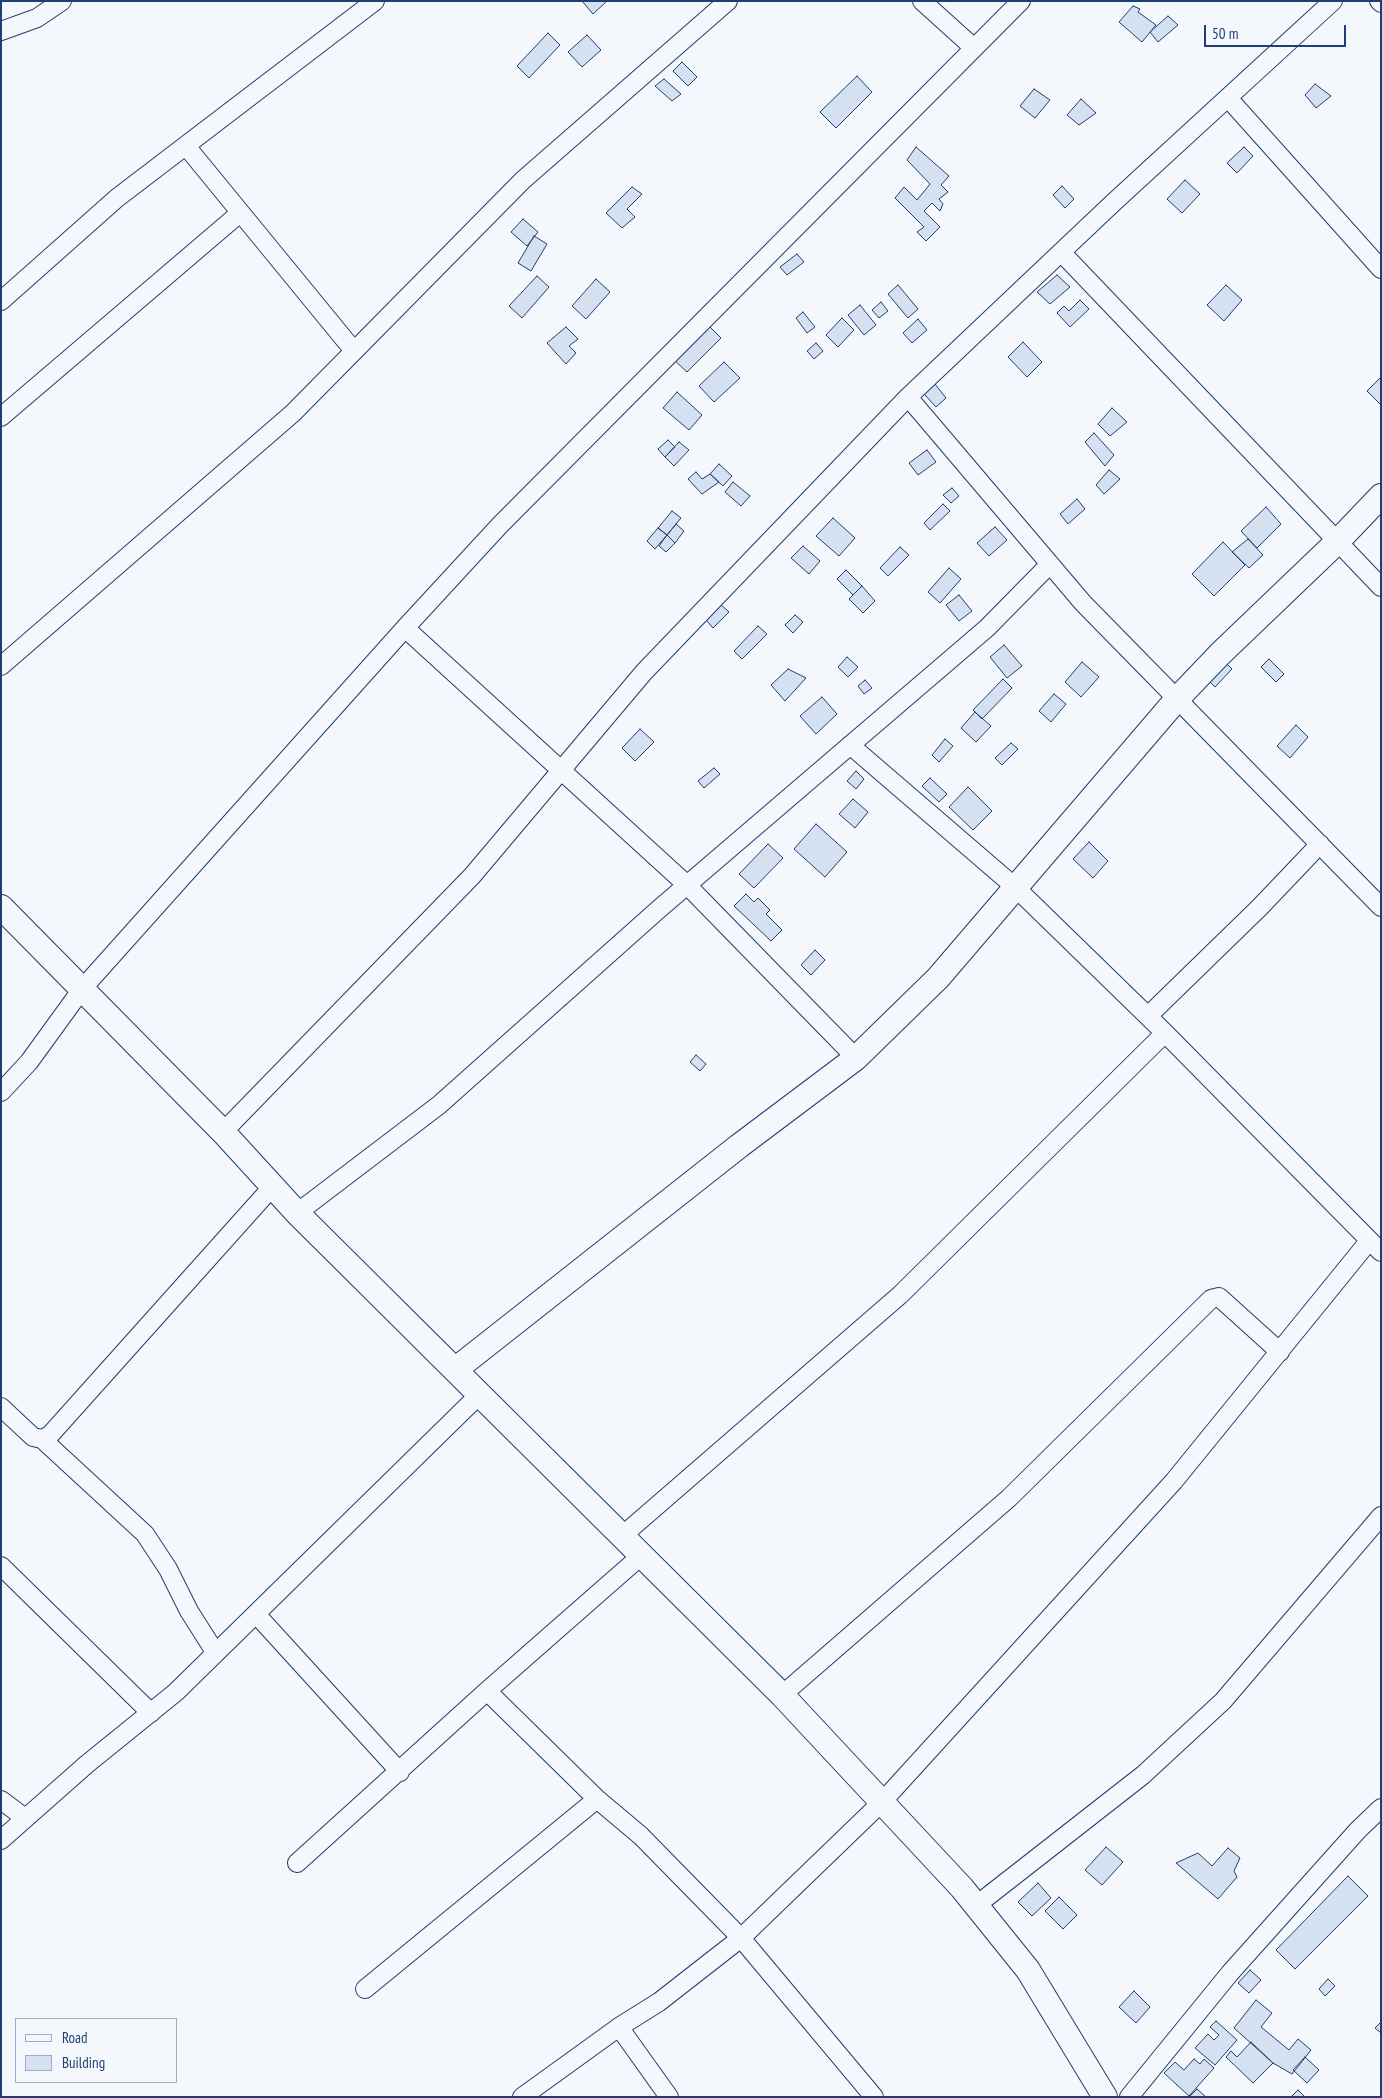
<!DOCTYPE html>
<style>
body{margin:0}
#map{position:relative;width:1382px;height:2098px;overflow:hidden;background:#f4f7fb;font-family:"PT Sans Narrow",sans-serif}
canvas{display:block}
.frame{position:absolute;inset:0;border:2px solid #1d3f73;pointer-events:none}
.legend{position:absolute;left:15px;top:2018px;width:162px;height:65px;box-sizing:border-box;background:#f4f7fb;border:1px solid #9eadc5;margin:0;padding:6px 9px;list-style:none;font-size:15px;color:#1d3f73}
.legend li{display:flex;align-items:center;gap:10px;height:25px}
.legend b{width:25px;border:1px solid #9eadc5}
.scale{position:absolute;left:1204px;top:25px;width:142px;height:22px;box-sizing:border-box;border:2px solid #1d3f73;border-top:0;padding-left:6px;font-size:15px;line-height:18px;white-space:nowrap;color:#1d3f73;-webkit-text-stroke:4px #f4f7fb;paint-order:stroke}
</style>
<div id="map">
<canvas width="1382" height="2098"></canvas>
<div class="frame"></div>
<ul class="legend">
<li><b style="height:6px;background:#f4f7fb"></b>Road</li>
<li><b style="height:14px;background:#d5e0f0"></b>Building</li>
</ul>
<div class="scale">50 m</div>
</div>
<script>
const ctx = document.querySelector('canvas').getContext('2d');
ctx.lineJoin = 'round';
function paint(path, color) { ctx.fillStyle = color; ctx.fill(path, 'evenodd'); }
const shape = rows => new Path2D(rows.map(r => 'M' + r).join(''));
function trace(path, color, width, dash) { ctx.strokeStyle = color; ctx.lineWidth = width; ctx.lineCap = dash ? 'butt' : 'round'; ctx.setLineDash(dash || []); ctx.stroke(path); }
const building = shape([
 [582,1,607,1,593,14,582,1],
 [1133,6,1140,9,1138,12,1156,25,1142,42,1119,22,1133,6],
 [1168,16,1178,25,1158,42,1150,32,1168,16],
 [548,33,560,45,529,78,517,66,548,33],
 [587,35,601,50,582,67,568,52,587,35],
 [682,62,697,77,688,86,673,71,682,62],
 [857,76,872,92,836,128,820,112,857,76],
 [664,79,681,94,672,101,655,86,664,79],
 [1315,84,1331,96,1316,108,1305,95,1315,84],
 [1034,89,1050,100,1035,118,1020,106,1034,89],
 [1081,99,1096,113,1079,125,1067,115,1081,99],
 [916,147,949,176,941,185,948,192,939,199,943,204,940,211,932,203,924,211,940,227,926,241,917,232,924,227,895,198,904,187,917,200,930,184,907,160,916,147],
 [1244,147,1253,156,1237,173,1227,163,1244,147],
 [1185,180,1200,194,1182,213,1167,199,1185,180],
 [1062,186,1074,199,1065,208,1053,195,1062,186],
 [632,187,642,194,627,209,635,217,622,228,606,213,632,187],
 [523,219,538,232,527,246,511,232,523,219],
 [534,236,547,244,531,271,518,263,534,236],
 [797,254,804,262,787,275,780,267,797,254],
 [1057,275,1070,287,1050,304,1037,292,1057,275],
 [537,276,549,287,522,318,509,306,537,276],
 [596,279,610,292,586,319,572,306,596,279],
 [898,285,918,309,908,318,888,294,898,285],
 [1226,285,1242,300,1224,321,1207,305,1226,285],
 [1080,300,1089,309,1070,327,1057,313,1064,306,1069,311,1080,300],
 [881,302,888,311,879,318,872,310,881,302],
 [860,305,876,325,864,335,848,315,860,305],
 [803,312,815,327,807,333,796,318,803,312],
 [842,318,854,330,838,347,826,335,842,318],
 [918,319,927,330,912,343,903,333,918,319],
 [708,325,721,338,687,372,673,359,708,325],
 [566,327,578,339,569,346,576,353,566,364,547,343,566,327],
 [1023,342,1042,362,1027,377,1008,357,1023,342],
 [816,343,823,351,814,359,807,351,816,343],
 [724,362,740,378,714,402,699,386,724,362],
 [1381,377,1381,405,1367,391,1381,377],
 [935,384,946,398,936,407,924,394,935,384],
 [677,392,702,415,689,430,663,408,677,392],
 [1112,408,1127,422,1110,436,1098,424,1112,408],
 [1094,433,1114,455,1105,466,1085,442,1094,433],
 [668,440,675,447,665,457,658,449,668,440],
 [679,442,689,450,674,466,665,457,679,442],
 [927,450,936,462,918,475,909,463,927,450],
 [719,464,732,476,723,486,710,474,719,464],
 [1109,470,1120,479,1104,494,1096,485,1109,470],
 [696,472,702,479,710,474,719,482,702,494,688,479,696,472],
 [733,482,750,496,741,506,725,492,733,482],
 [952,488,959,496,951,503,943,495,952,488],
 [1077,499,1085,509,1068,524,1060,514,1077,499],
 [943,504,950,511,930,530,924,523,943,504],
 [1266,507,1281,524,1257,548,1241,531,1266,507],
 [672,511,681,518,667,535,658,528,672,511],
 [833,518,855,538,839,556,816,536,833,518],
 [676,524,684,531,675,543,667,535,676,524],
 [995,527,1007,540,989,556,977,543,995,527],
 [658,528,667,535,655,549,647,541,658,528],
 [667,535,675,543,666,552,659,546,667,535],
 [1248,539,1263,555,1249,568,1232,552,1248,539],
 [1223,542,1245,565,1214,596,1192,574,1223,542],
 [803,546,820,561,809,574,791,558,803,546],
 [900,547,909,555,888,576,880,568,900,547],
 [949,568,961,579,940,603,928,592,949,568],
 [846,570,862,586,853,595,837,579,846,570],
 [862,586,875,601,863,613,849,599,862,586],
 [959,595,972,611,959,621,946,605,959,595],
 [721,605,729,612,713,628,706,620,721,605],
 [795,615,803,622,793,633,785,625,795,615],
 [758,626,767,634,742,659,734,651,758,626],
 [1004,645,1022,666,1007,678,990,657,1004,645],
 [847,657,858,667,848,677,838,667,847,657],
 [1269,659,1284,674,1276,682,1261,667,1269,659],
 [1082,662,1099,677,1081,697,1065,682,1082,662],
 [1225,662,1232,669,1215,687,1208,680,1225,662],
 [788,669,806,678,785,701,771,685,788,669],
 [1003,679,1012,688,982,719,973,710,1003,679],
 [865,680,872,688,864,694,858,686,865,680],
 [1054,694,1066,704,1051,722,1039,711,1054,694],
 [822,697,837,714,816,734,800,716,822,697],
 [975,712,991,726,976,742,961,728,975,712],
 [1296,725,1308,737,1290,758,1277,746,1296,725],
 [640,729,654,742,635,761,622,748,640,729],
 [945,739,953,746,939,762,932,755,945,739],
 [1011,743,1018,749,1002,765,995,758,1011,743],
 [714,768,720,774,704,788,698,781,714,768],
 [856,771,864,779,856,789,847,781,856,771],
 [930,778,947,794,939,802,922,786,930,778],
 [968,787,992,811,973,830,949,807,968,787],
 [853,799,868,812,855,828,839,814,853,799],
 [816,824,847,852,825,877,794,849,816,824],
 [1089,842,1108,861,1093,878,1073,859,1089,842],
 [768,844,783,858,754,888,739,874,768,844],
 [746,894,754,902,758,898,770,910,766,914,782,930,771,941,734,906,746,894],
 [815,950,825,960,811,975,801,965,815,950],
 [696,1055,706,1064,700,1071,690,1062,696,1055],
 [1106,1847,1123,1862,1102,1885,1085,1870,1106,1847],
 [1228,1848,1240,1858,1234,1871,1237,1877,1218,1899,1176,1863,1198,1853,1212,1866,1228,1848],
 [1348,1876,1368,1896,1295,1969,1276,1950,1348,1876],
 [1038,1883,1051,1898,1032,1916,1018,1902,1038,1883],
 [1059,1897,1077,1915,1063,1929,1045,1911,1059,1897],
 [1250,1970,1261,1980,1249,1993,1238,1983,1250,1970],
 [1328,1979,1335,1986,1325,1996,1319,1989,1328,1979],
 [1134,1991,1150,2007,1136,2023,1119,2007,1134,1991],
 [1256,2000,1272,2013,1261,2027,1289,2050,1298,2039,1311,2050,1292,2074,1273,2063,1234,2028,1256,2000],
 [1216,2021,1237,2040,1215,2065,1195,2048,1208,2034,1214,2040,1219,2035,1210,2027,1216,2021],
 [1381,2022,1381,2033,1375,2028,1381,2022],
 [1251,2042,1273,2063,1253,2083,1226,2057,1231,2051,1237,2057,1251,2042],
 [1305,2057,1319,2070,1307,2083,1293,2070,1305,2057],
 [1194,2059,1200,2064,1204,2059,1214,2068,1189,2096,1164,2073,1175,2062,1184,2070,1194,2059],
 [1197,2089,1206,2097,1189,2097,1197,2089],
 [1298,2090,1305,2097,1291,2097,1298,2090]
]);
const street = shape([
 [922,1,974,48],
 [1379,1,1381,3],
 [1,31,37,18,62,1],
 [1228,98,1381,269],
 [186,146,354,351],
 [1061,252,1381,587],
 [1,301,117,198,375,1],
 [908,397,1083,603,1381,907],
 [1,417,240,213],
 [405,628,687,885,856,1058],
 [1,666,293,413,523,180,728,1],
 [850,745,1015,887,1165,1033,1381,1252],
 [1148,1016,1260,907,1320,844],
 [1,1092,29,1062,82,989,405,628,500,525,1021,1],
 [223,1132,472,876,644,672,908,397,1114,202,1333,1],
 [297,1213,439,1105,659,909,987,628,1050,564],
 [1,1407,33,1437,42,1439,145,1534,168,1569,189,1611,215,1652],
 [42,1439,50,1435,273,1186],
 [622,1536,900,1295,1165,1033],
 [1,1566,151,1713],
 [256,1614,400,1772],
 [487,1691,597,1799,641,1836,741,1938,874,2097],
 [782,1695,1009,1498,1211,1299,1219,1297,1280,1352],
 [1,1800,25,1818],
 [1,1840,87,1764,176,1692,480,1394],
 [297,1863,487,1691,642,1555],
 [978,1904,1143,1775,1223,1701,1381,1516],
 [365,1989,597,1799],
 [619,2027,669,2097],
 [522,2097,619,2027,659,2002,741,1938,882,1802,1174,1481,1369,1241],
 [1129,2097,1230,1973,1358,1830,1381,1808]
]);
const secondary = shape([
 [1,907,223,1132,297,1213,782,1695,962,1888,1028,1970,1105,2097],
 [456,1369,739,1146,856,1058,938,978,1177,699,1220,654,1337,542,1381,496]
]);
paint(building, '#d5e0f0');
trace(building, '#1d3f73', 1);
trace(street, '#1d3f73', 20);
trace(secondary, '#1d3f73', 26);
trace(street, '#f4f7fb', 18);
trace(secondary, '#f4f7fb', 24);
</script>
